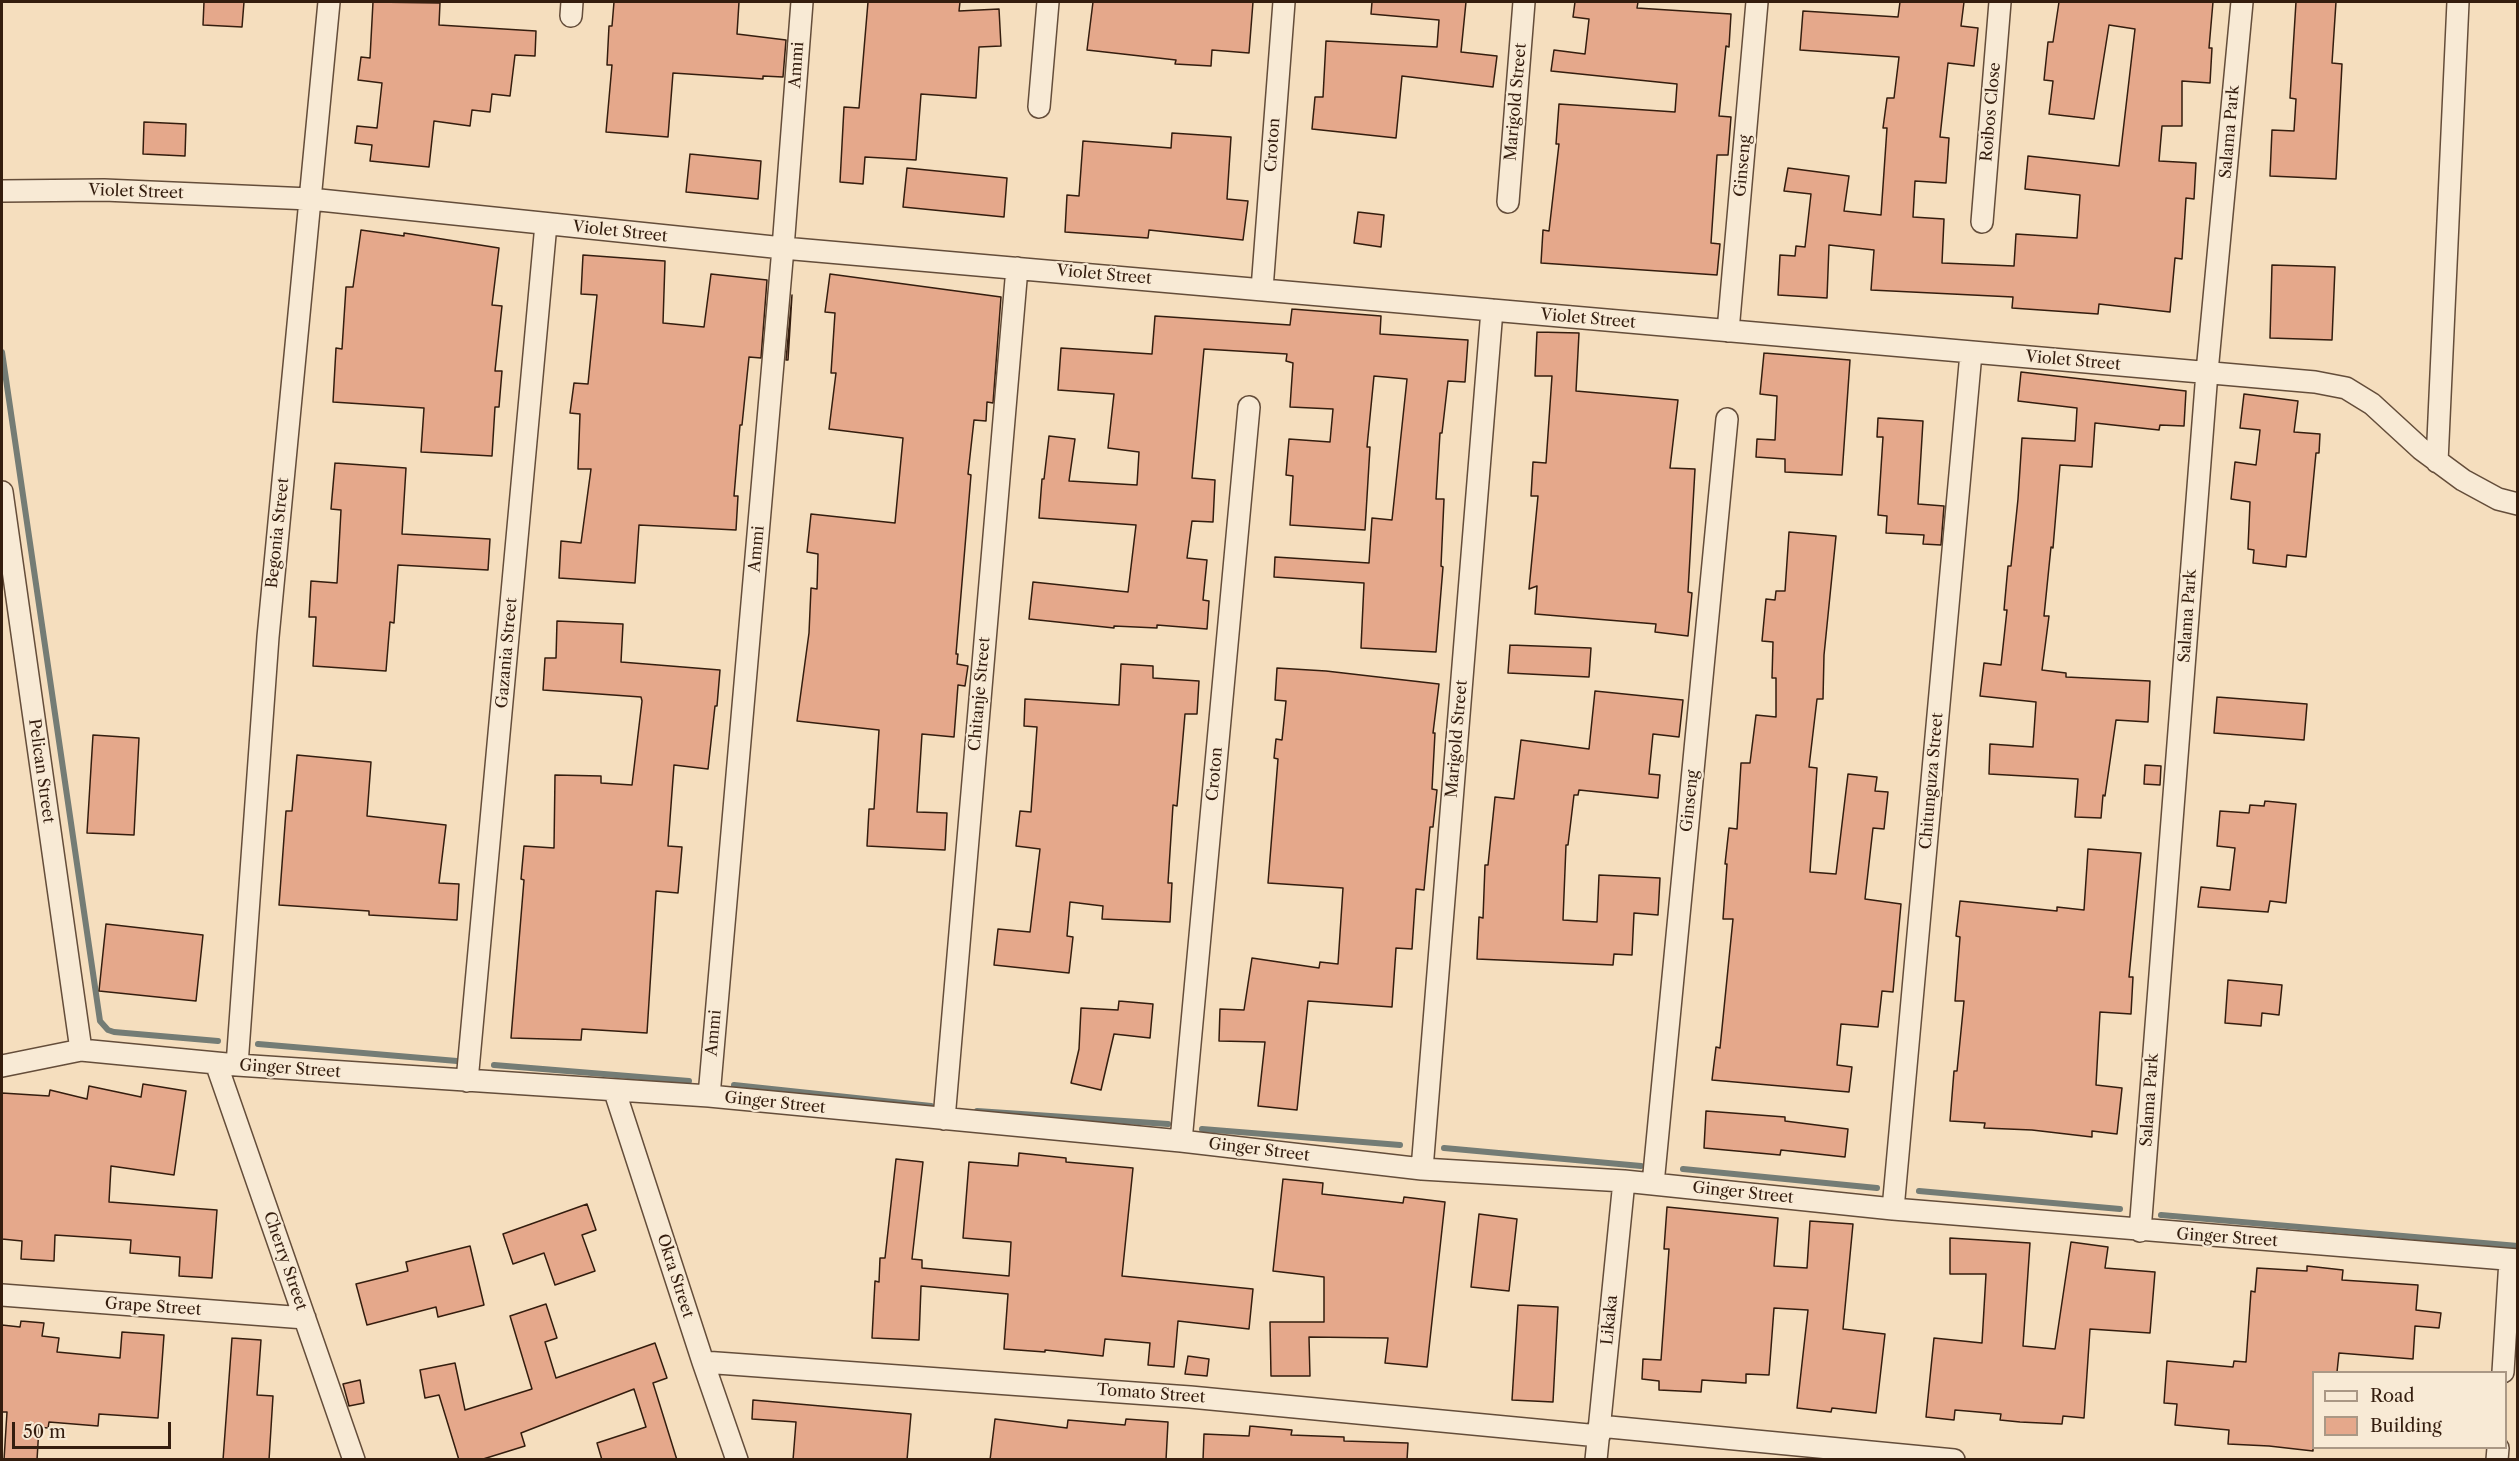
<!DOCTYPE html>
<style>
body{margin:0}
#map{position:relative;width:2519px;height:1461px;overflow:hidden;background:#f5debe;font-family:"Libre Caslon Text",serif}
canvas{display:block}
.frame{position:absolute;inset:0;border:3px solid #341d0e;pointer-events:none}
.legend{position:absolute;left:2312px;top:1371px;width:195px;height:78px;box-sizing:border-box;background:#f8ead5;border:2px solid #aa9885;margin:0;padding:8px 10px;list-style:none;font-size:18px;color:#341d0e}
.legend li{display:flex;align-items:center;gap:12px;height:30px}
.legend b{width:30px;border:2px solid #aa9885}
.scale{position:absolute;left:12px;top:1422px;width:159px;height:27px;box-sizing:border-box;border:3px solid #341d0e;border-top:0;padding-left:8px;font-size:18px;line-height:21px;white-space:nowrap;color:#341d0e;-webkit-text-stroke:4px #f8ead5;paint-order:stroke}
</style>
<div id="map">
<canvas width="2519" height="1461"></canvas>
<div class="frame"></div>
<ul class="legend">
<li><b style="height:8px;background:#f8ead5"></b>Road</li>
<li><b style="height:16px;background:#e5a88b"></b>Building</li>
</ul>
<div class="scale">50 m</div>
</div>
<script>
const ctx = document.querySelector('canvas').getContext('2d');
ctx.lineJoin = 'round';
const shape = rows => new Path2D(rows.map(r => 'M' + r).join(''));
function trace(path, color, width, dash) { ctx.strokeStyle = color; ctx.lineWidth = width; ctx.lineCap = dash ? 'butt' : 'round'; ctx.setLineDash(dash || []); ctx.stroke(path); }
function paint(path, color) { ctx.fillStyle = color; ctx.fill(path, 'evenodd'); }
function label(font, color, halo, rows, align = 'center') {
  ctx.font = font + ' "Libre Caslon Text",serif'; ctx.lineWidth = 4.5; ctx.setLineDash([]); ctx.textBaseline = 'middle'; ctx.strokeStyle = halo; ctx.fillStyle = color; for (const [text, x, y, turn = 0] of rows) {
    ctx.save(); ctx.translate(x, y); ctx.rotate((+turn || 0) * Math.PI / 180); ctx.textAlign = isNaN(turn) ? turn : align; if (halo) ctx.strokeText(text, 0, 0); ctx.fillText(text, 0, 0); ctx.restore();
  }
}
const stream = shape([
 [2,352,100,1021,108,1030,114,1032,218,1041],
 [258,1044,457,1061],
 [494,1065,689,1081],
 [734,1085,931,1106],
 [977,1111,1168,1124],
 [1202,1129,1400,1145],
 [1444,1148,1641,1166],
 [1683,1169,1877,1188],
 [1919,1191,2120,1209],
 [2161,1215,2518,1246]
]);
const building = shape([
 [204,2,244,2,242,27,203,25,204,2],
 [373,2,440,3,439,25,536,31,535,56,515,55,510,96,492,94,490,112,472,110,470,126,434,121,429,167,370,161,372,145,355,143,357,126,377,128,382,83,358,80,361,57,370,58,373,2],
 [614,2,739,2,737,34,786,40,783,77,763,76,763,79,673,73,668,137,606,132,612,65,607,65,609,26,612,26,614,2],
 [868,2,960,2,959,11,999,9,1001,46,979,47,976,98,921,94,916,160,865,157,863,184,840,182,844,107,859,108,868,2],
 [1093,2,1253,2,1249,53,1212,50,1211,66,1175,64,1176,60,1087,50,1093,2],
 [1372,2,1466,2,1461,52,1497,56,1493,87,1402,76,1396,138,1312,129,1315,97,1323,97,1326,41,1437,47,1439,20,1371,14,1372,2],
 [1575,2,1638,2,1637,8,1731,14,1729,47,1726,46,1719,116,1731,117,1728,155,1717,155,1711,243,1720,244,1717,275,1541,263,1543,230,1549,231,1559,144,1556,144,1559,104,1675,112,1677,84,1551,71,1554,50,1585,54,1589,19,1573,17,1575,2],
 [1900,2,1964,2,1961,26,1978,28,1974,66,1948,63,1940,137,1949,138,1946,183,1915,181,1913,217,1944,219,1942,263,2014,266,2016,234,2077,238,2080,195,2025,189,2028,156,2119,166,2135,29,2109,25,2094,119,2049,114,2053,81,2044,80,2048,42,2053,42,2059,2,2213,2,2209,48,2212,48,2210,83,2182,81,2182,126,2162,126,2159,161,2196,163,2194,199,2186,198,2182,259,2175,258,2170,312,2099,304,2098,314,2012,308,2013,297,1871,290,1874,250,1829,245,1827,298,1778,295,1780,255,1795,256,1796,246,1805,247,1811,194,1784,191,1788,168,1849,176,1844,211,1881,215,1887,128,1883,128,1887,98,1894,98,1899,57,1800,50,1803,11,1898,17,1900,2],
 [2296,2,2336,2,2332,63,2342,64,2336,179,2270,176,2272,130,2294,131,2296,99,2290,98,2296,2],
 [144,122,186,124,185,156,143,154,144,122],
 [1172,133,1231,137,1227,199,1248,201,1243,240,1149,230,1148,238,1065,232,1067,195,1079,196,1083,141,1171,148,1172,133],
 [690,154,761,161,758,199,686,192,690,154],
 [907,168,1007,178,1004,217,903,207,907,168],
 [1358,212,1384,215,1381,247,1354,243,1358,212],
 [361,230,404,236,404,233,499,248,492,305,502,306,495,371,502,371,499,407,495,407,492,456,421,452,424,408,333,402,336,348,342,349,346,287,353,287,361,230],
 [583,255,665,261,663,323,704,327,711,274,767,280,761,358,749,357,742,425,740,425,734,496,738,496,736,530,639,525,635,583,559,578,561,541,581,543,591,469,578,469,580,414,570,413,574,383,588,384,597,295,581,294,583,255],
 [2272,265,2335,267,2332,340,2270,338,2272,265],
 [830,274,1001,297,993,403,987,402,986,421,974,420,968,474,971,475,956,654,958,654,957,664,968,666,965,686,958,685,954,737,922,734,917,812,947,813,945,850,867,846,869,809,874,809,879,730,797,721,809,633,811,588,817,589,818,554,807,552,811,514,895,523,903,438,829,429,836,373,831,373,835,313,825,312,830,274],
 [792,295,788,360,786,360,792,295],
 [1292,309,1381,316,1380,334,1468,340,1465,382,1448,381,1442,433,1440,433,1436,499,1444,499,1441,566,1443,567,1436,652,1361,648,1364,583,1274,577,1275,557,1369,563,1372,518,1392,520,1407,379,1374,376,1367,447,1370,447,1365,530,1290,525,1293,476,1286,475,1289,439,1330,442,1333,409,1290,407,1293,363,1286,361,1287,354,1204,349,1192,478,1215,480,1213,522,1192,521,1187,558,1207,560,1203,600,1209,601,1207,629,1157,625,1157,628,1114,626,1114,628,1029,619,1033,582,1128,592,1136,525,1039,518,1042,479,1044,479,1049,436,1075,439,1069,481,1137,485,1139,452,1108,448,1114,394,1058,390,1061,348,1152,354,1155,316,1290,325,1292,309],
 [1537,332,1579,333,1576,391,1678,400,1670,468,1695,469,1688,592,1692,593,1688,636,1655,632,1656,624,1535,614,1537,586,1529,589,1538,496,1531,496,1533,462,1546,463,1552,376,1535,376,1537,332],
 [1764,353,1850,360,1842,475,1785,472,1785,459,1756,457,1757,439,1775,440,1777,396,1760,394,1764,353],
 [2021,372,2186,391,2184,426,2160,425,2159,430,2095,423,2092,467,2060,465,2053,548,2051,547,2044,616,2049,616,2042,670,2066,673,2066,677,2150,681,2148,722,2116,720,2105,796,2103,795,2101,818,2075,817,2078,779,1989,774,1990,744,2033,747,2036,702,1980,696,1984,663,2001,665,2007,610,2004,610,2008,566,2011,566,2018,499,2022,438,2075,441,2077,408,2018,401,2021,372],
 [2244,394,2298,401,2294,432,2320,434,2319,453,2316,453,2306,557,2287,555,2286,567,2253,563,2254,550,2248,549,2250,502,2231,499,2235,462,2256,465,2260,430,2240,428,2244,394],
 [1878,418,1923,421,1918,504,1944,506,1941,545,1923,544,1924,535,1886,533,1887,516,1878,515,1883,437,1877,437,1878,418],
 [335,463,406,468,402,534,490,539,488,570,398,565,394,623,390,622,386,671,313,666,316,617,309,617,311,581,337,583,341,510,331,509,335,463],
 [1789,532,1836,536,1824,655,1823,699,1817,699,1809,767,1817,768,1810,872,1836,874,1848,774,1877,777,1875,791,1888,792,1884,829,1873,828,1865,899,1901,904,1893,992,1882,991,1878,1027,1841,1024,1837,1065,1852,1067,1849,1092,1712,1080,1716,1047,1720,1048,1733,919,1723,919,1727,864,1725,864,1729,828,1737,829,1741,763,1750,763,1756,715,1776,717,1776,678,1772,678,1773,642,1762,641,1766,599,1775,600,1776,591,1785,591,1789,532],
 [557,621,623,624,621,662,720,670,717,706,715,706,708,769,674,765,668,846,682,847,678,893,656,891,647,1033,582,1029,581,1040,511,1038,524,880,521,879,524,846,554,848,555,775,601,776,601,783,632,785,642,701,641,697,543,690,545,658,556,658,557,621],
 [1510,645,1591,648,1589,677,1508,673,1510,645],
 [1121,664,1153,666,1153,678,1199,681,1197,714,1185,714,1177,806,1173,805,1168,883,1172,883,1170,922,1102,919,1103,906,1070,902,1067,936,1073,937,1069,973,994,965,998,929,1030,932,1040,849,1016,846,1020,811,1031,812,1037,727,1024,726,1025,699,1119,705,1121,664],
 [1277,668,1326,671,1439,684,1433,733,1435,733,1432,789,1437,790,1433,827,1430,827,1424,890,1416,889,1412,949,1396,948,1392,1007,1308,1001,1297,1110,1258,1106,1265,1042,1219,1041,1220,1009,1244,1010,1252,958,1319,968,1320,962,1338,964,1343,888,1268,883,1278,759,1274,758,1276,739,1282,740,1286,701,1275,700,1277,668],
 [1595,691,1683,700,1679,737,1653,734,1649,774,1660,775,1658,798,1579,790,1578,795,1574,795,1568,845,1566,845,1563,920,1597,922,1599,875,1660,878,1658,915,1634,913,1632,955,1614,954,1613,965,1477,959,1479,917,1483,918,1485,865,1488,865,1495,797,1514,799,1521,740,1589,749,1595,691],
 [2217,697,2307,704,2304,740,2214,733,2217,697],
 [93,735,139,738,134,835,87,833,93,735],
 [297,755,371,762,367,816,446,825,439,883,459,884,457,920,369,915,369,911,279,905,286,811,292,811,297,755],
 [2145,765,2161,766,2160,785,2144,784,2145,765],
 [2265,801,2296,804,2286,903,2270,901,2268,912,2198,907,2201,887,2230,890,2235,848,2217,846,2220,811,2249,813,2250,805,2264,806,2265,801],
 [2088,849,2141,853,2129,977,2133,977,2131,1014,2100,1012,2096,1085,2122,1088,2117,1134,2092,1131,2092,1137,2032,1130,1984,1128,1985,1123,1950,1121,1954,1071,1957,1071,1964,1001,1955,1001,1960,937,1956,936,1960,901,2057,911,2057,907,2084,910,2088,849],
 [106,924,203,935,196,1001,99,991,106,924],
 [2228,980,2282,985,2279,1015,2262,1013,2261,1026,2225,1023,2228,980],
 [1119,1001,1153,1004,1150,1038,1114,1034,1101,1090,1071,1083,1079,1049,1081,1008,1118,1010,1119,1001],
 [143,1084,186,1091,174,1175,111,1166,109,1202,217,1210,212,1278,179,1276,180,1257,130,1253,131,1240,55,1235,54,1261,21,1259,22,1241,2,1239,2,1093,49,1096,50,1090,87,1099,89,1086,141,1097,143,1084],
 [1706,1111,1785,1117,1785,1121,1848,1129,1845,1157,1781,1150,1780,1155,1704,1148,1706,1111],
 [1019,1153,1066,1158,1066,1162,1133,1168,1122,1276,1253,1289,1249,1329,1178,1321,1174,1367,1148,1365,1150,1343,1105,1339,1103,1356,1045,1350,1045,1352,1004,1349,1008,1294,921,1286,919,1340,872,1338,875,1281,879,1282,880,1258,885,1258,896,1159,923,1162,912,1259,922,1260,922,1268,1009,1276,1011,1242,963,1238,969,1162,1018,1166,1019,1153],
 [1283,1179,1323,1183,1322,1194,1403,1203,1404,1197,1445,1202,1427,1367,1385,1363,1388,1338,1309,1337,1310,1376,1271,1376,1270,1322,1324,1322,1324,1277,1273,1271,1283,1179],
 [587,1204,596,1230,582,1235,595,1271,555,1285,544,1253,513,1264,503,1234,587,1204],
 [1667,1207,1778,1218,1774,1266,1807,1268,1810,1221,1853,1224,1843,1329,1885,1334,1876,1413,1832,1408,1831,1412,1797,1408,1808,1310,1774,1308,1769,1375,1746,1374,1746,1383,1702,1380,1701,1392,1659,1390,1659,1381,1642,1379,1643,1359,1661,1360,1669,1249,1664,1249,1667,1207],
 [1479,1214,1517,1219,1509,1291,1471,1287,1479,1214],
 [1950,1238,2030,1243,2023,1346,2055,1349,2071,1242,2108,1247,2105,1268,2155,1272,2150,1333,2090,1329,2084,1418,2063,1416,2062,1424,2020,1422,2000,1420,2001,1414,1955,1410,1954,1420,1926,1417,1934,1338,1982,1343,1986,1274,1950,1274,1950,1238],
 [470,1246,484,1305,438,1317,436,1307,367,1325,356,1284,408,1271,406,1262,470,1246],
 [2307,1266,2343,1270,2342,1280,2418,1285,2416,1310,2441,1313,2439,1328,2415,1326,2413,1359,2339,1353,2337,1372,2313,1372,2313,1451,2269,1446,2228,1444,2229,1430,2175,1425,2177,1404,2164,1403,2167,1361,2233,1367,2234,1361,2246,1362,2251,1291,2255,1292,2257,1268,2307,1271,2307,1266],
 [546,1304,557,1338,545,1342,556,1378,655,1343,667,1378,653,1383,677,1460,602,1460,597,1443,646,1427,634,1389,521,1433,525,1446,480,1460,459,1460,439,1395,425,1398,420,1370,455,1363,465,1410,532,1389,510,1316,546,1304],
 [1518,1305,1558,1307,1553,1402,1512,1400,1518,1305],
 [21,1321,44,1323,42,1336,59,1338,57,1352,120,1358,122,1332,164,1335,158,1418,99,1414,98,1426,49,1422,48,1428,39,1427,37,1460,4,1460,7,1412,2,1412,2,1325,20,1327,21,1321],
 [232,1338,261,1340,257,1395,273,1396,269,1460,223,1460,232,1338],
 [1188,1356,1209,1359,1207,1376,1185,1374,1188,1356],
 [360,1380,364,1403,349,1406,343,1384,360,1380],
 [753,1400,911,1414,907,1460,793,1460,796,1422,752,1419,753,1400],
 [995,1419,1067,1428,1068,1420,1125,1425,1126,1419,1168,1422,1166,1460,990,1460,995,1419],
 [1250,1426,1292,1430,1291,1435,1344,1437,1344,1441,1408,1443,1407,1460,1203,1460,1204,1434,1249,1436,1250,1426]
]);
const minor = shape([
 [571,16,572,2],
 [1039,107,1048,2],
 [2,191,104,190,310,199,783,248,2315,382,2346,388,2372,404,2421,449,2463,480,2498,499,2518,504],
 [1508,202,1524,2],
 [1982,222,2000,2],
 [1262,289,1284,2],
 [1728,331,1757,2],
 [2437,462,2458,2],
 [2,492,81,1050],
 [216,1063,354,1460],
 [237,1065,268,637,329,2],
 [2,1066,81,1050,237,1065,709,1096,1181,1141,1422,1169,1624,1181,1893,1209,2518,1260],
 [467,1081,546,224],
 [615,1092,703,1362,737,1460],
 [709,1096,783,248,802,2],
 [944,1119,1017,268],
 [1181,1141,1249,407],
 [1422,1169,1492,310],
 [1653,1184,1727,419],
 [1893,1209,1971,353],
 [2140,1231,2207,372,2242,2],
 [2,1295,305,1318],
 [703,1362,1190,1397,1599,1436],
 [2503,1372,2510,1260],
 [1599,1426,1954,1460],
 [1596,1460,1624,1181],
 [2497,1460,2498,1448]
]);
const streetNames = [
 ["Ammi",797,65,-86],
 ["Marigold Street",1516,102,-85],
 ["Roibos Close",1991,112,-85],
 ["Salama Park",2230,132,-85],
 ["Croton",1273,145,-86],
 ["Ginseng",1743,166,-85],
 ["Violet Street",136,192,2],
 ["Violet Street",620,232,6],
 ["Violet Street",1104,275,5],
 ["Violet Street",1588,319,5],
 ["Violet Street",2073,361,5],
 ["Begonia Street",278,533,-84],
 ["Ammi",757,549,-85],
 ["Salama Park",2188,616,-86],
 ["Gazania Street",507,653,-85],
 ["Chitanje Street",980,694,-85],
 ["Marigold Street",1457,739,-85],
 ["Pelican Street",41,771,82],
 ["Croton",1215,774,-85],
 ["Chitunguza Street",1932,781,-85],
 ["Ginseng",1690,801,-84],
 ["Ammi",714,1033,-85],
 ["Ginger Street",290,1069,4],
 ["Salama Park",2150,1100,-86],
 ["Ginger Street",775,1103,6],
 ["Ginger Street",1259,1150,7],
 ["Ginger Street",1743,1193,6],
 ["Ginger Street",2227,1238,4],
 ["Cherry Street",285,1261,71],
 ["Okra Street",675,1276,72],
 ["Grape Street",153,1307,4],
 ["Likaka",1610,1320,-84],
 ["Tomato Street",1151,1394,4]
];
trace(stream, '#747c75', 6);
paint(building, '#e5a88b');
trace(building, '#341d0e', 1.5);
trace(minor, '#644d3a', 24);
trace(minor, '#f8ead5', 21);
label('16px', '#341d0e', '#f8ead5', streetNames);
</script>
